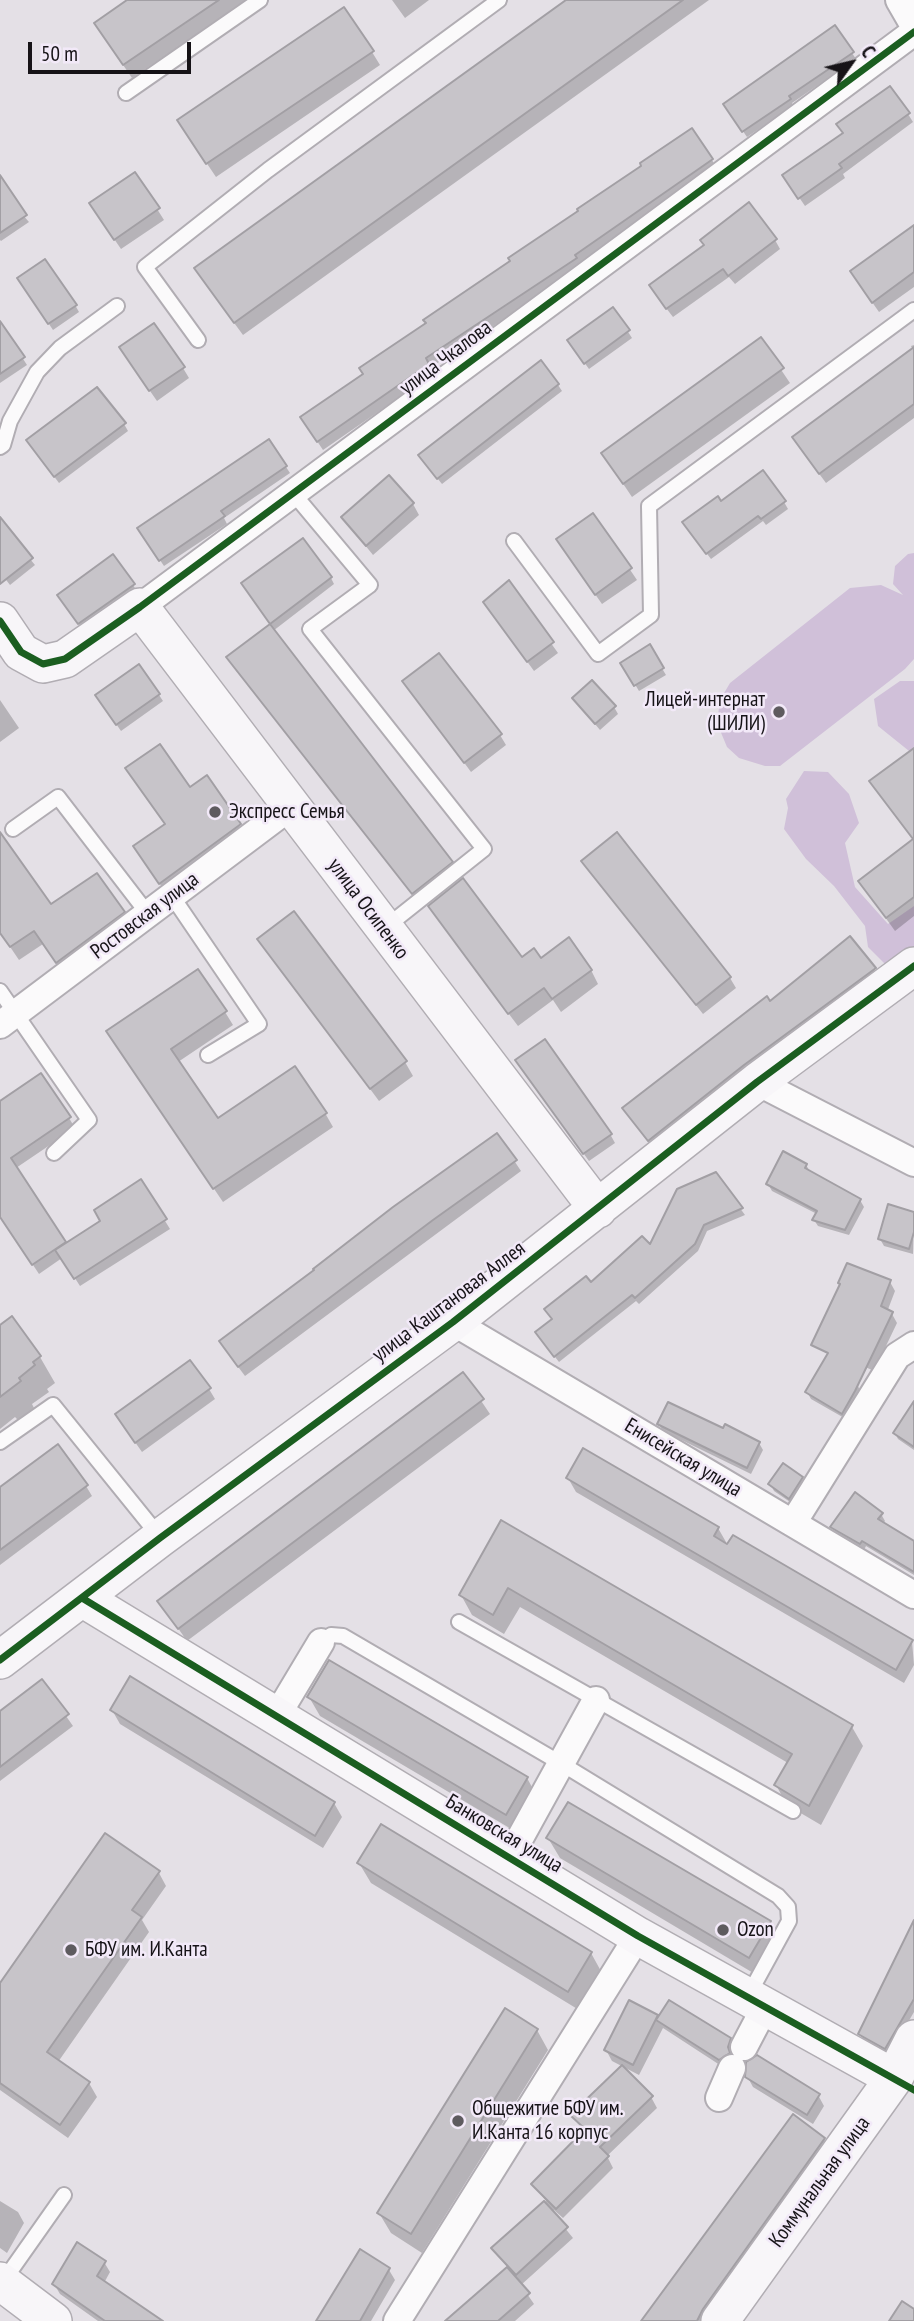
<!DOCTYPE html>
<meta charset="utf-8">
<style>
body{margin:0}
#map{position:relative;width:914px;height:2321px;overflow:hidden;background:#e4e0e6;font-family:"PT Sans Narrow",sans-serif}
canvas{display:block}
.north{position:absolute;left:816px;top:28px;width:70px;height:70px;-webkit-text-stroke:5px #f2e9f8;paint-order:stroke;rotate:56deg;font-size:19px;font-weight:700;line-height:28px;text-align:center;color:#161317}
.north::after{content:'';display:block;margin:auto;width:24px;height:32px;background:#161317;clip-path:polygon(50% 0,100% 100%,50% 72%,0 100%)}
.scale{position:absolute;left:28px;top:42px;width:163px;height:32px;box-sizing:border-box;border:4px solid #161317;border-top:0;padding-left:9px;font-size:21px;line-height:24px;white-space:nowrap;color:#161317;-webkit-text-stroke:5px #f2e9f8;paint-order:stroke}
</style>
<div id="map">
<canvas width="914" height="2321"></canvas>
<div class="north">С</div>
<div class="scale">50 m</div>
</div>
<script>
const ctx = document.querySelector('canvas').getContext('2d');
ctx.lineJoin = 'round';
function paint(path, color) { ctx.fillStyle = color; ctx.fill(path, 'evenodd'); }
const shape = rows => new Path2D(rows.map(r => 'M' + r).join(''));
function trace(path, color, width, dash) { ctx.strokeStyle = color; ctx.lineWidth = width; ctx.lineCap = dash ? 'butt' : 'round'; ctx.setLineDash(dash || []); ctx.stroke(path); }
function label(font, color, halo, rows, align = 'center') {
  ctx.font = font + ' "PT Sans Narrow",sans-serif'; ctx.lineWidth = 5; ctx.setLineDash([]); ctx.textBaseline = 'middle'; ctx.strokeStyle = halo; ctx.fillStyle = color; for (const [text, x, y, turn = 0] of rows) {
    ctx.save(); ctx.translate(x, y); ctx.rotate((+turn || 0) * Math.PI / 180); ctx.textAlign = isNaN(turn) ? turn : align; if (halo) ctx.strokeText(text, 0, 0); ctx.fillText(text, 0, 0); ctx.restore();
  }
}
const green = shape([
 [914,553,914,659,905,669,780,766,765,766,739,758,727,747,717,723,720,700,730,683,850,588,881,585,903,595,893,584,895,566,908,554],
 [900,681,914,681,914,755,878,726,874,699],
 [804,771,828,772,849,794,859,823,845,843,855,887,888,924,914,906,914,948,888,967,868,947,865,926,834,886,806,859,784,829,788,808,786,799]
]);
const shadow = shape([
 [130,0,247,0,132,78,104,37],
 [392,0,429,0,405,18],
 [569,0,709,0,243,335,204,282],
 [372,52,380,65,216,177,187,134],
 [852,53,856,59,792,103,793,106,747,137,729,111],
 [908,114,913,122,843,174,845,178,805,206,790,184],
 [712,160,717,169,579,265,581,268,430,368,433,374,323,450,307,426,365,375,513,262],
 [135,174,164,220,121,249,97,214],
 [0,189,29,222,1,241,0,240],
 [914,227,914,287,879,312,858,282],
 [775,240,780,249,735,284,729,277,673,317,656,295],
 [23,285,75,305,79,312,53,330],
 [613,309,632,338,589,369,573,347],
 [5,331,27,365,0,383,0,335],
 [761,340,790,383,632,497,603,454],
 [914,345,914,418,826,483,800,448,913,350,911,346],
 [127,358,183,368,189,378,157,401],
 [558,385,562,391,442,484,424,462],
 [124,424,128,431,59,483,32,447],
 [286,467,290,473,224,518,227,524,164,566,143,535],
 [389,477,413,504,419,515,373,555,343,518],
 [784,502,788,509,766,525,763,521,711,559,688,529,721,504],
 [593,515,637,580,602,604,564,550],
 [0,523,35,565,10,585,0,572],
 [331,578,334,584,273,631,457,873,419,903,229,658,271,625,247,590],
 [508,583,558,653,534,671,492,613],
 [133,585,137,591,83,630,63,602],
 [649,647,666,675,639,691,622,663],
 [404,681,500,735,506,745,471,772],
 [159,695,163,701,121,731,101,702],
 [574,699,614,707,618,714,600,730],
 [0,700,19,728,0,742],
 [207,778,248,839,168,896,135,847,166,826,189,790],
 [0,835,51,907,123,913,131,926,65,976,43,944,19,960,0,932],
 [914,841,914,916,895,931,860,882],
 [590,871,730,978,736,988,703,1014],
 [438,920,522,959,541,960,591,970,598,984,561,1012,553,1000,518,1026],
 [259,939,405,1062,413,1076,379,1101],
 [874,969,880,979,654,1150,630,1118,770,1003],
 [225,1012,233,1025,178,1062,217,1120,325,1113,333,1127,223,1202,116,1045],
 [517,1061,610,1134,615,1143,589,1161],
 [0,1103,69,1118,75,1128,16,1168,66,1245,102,1222,141,1182,170,1229,80,1286,62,1258,39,1274,0,1215],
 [497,1135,521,1171,245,1376,227,1352],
 [806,1165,811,1173,860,1200,864,1207,849,1235,818,1226,814,1220,817,1214,772,1191,768,1184],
 [715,1174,745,1215,707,1231,698,1251,639,1304,636,1301,559,1362,541,1339,591,1285,650,1248],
 [914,1214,913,1254,884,1246,880,1239],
 [890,1282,895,1291,887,1312,892,1314,897,1323,874,1371,822,1347],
 [11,1318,40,1357,55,1383,47,1389,49,1392,32,1404,34,1408,18,1420,15,1417,0,1429,0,1327],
 [824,1363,858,1386,861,1393,846,1419,811,1399,807,1392],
 [463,1374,490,1414,187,1641,159,1601],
 [209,1389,215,1399,142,1452,123,1425],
 [659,1424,724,1431,759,1443,763,1450,751,1474,663,1431],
 [914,1424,914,1450,898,1439,895,1433],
 [568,1478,718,1528,726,1542,724,1544,728,1546,912,1641,914,1665,904,1683,576,1492],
 [802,1478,806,1485,793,1504,774,1491,771,1485],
 [86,1486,92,1496,0,1565,0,1489],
 [881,1514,885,1521,883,1524,914,1543,914,1575,866,1546,864,1550,836,1533,832,1527],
 [502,1522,852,1727,863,1746,821,1825,787,1805,776,1785,788,1763,520,1607,504,1634,472,1615,461,1595],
 [42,1682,73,1726,0,1781,0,1713],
 [309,1697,527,1778,538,1798,518,1833,320,1716],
 [112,1710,334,1803,342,1817,323,1848,120,1724],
 [548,1838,769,1923,781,1942,760,1977,560,1858],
 [359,1863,591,1953,602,1973,579,2010,371,1883],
 [159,1873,166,1886,142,1920,149,1932,58,2062,89,2083,97,2097,68,2138,0,2090,0,1986],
 [914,1924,914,2012,889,2055,864,2041,860,2034],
 [657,2016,659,2019,730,2039,736,2050,733,2059,726,2069,663,2028,639,2075,612,2061,606,2050],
 [537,2030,548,2050,422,2253,391,2233,379,2213],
 [747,2076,818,2095,824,2106,813,2124,753,2087],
 [651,2097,657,2108,607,2156,613,2168,563,2218,554,2210,552,2212,573,2238,521,2285,534,2304,515,2321,456,2321,508,2268,494,2249,546,2201,533,2184,585,2132,573,2115],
 [824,2139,830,2149,709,2321,643,2321],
 [0,2201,18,2212,24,2223,7,2253,0,2248],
 [104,2262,110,2272,104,2283,160,2321,98,2321,60,2294,54,2284],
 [389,2270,395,2280,371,2321,318,2321]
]);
const building = shape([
 [127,0,219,0,123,65,94,23,127,0],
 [566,0,683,0,234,323,194,268,566,0],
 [344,7,374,51,206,164,177,120,344,7],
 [835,25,854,52,789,96,791,99,742,132,723,104,835,25],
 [890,86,910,113,839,164,842,168,798,199,782,175,843,133,836,124,890,86],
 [692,128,713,159,575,255,577,258,426,358,429,364,317,442,300,417,363,374,359,368,426,323,423,320,510,261,508,258,578,211,577,209,641,166,640,163,692,128],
 [135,172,160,208,114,240,89,203,135,172],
 [0,175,27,215,0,233,0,175],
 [749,202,777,239,728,276,723,269,666,309,649,285,704,245,700,240,749,202],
 [914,225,914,272,872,303,850,271,914,225],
 [45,259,77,305,48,324,17,278,45,259],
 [613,307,630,330,584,364,567,340,613,307],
 [0,321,25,357,0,374,0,321],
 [154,323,185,367,149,391,119,347,154,323],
 [761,337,784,368,623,484,601,453,761,337],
 [914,347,914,404,819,474,792,437,914,347],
 [541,360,559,384,437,479,418,455,541,360],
 [97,387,126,423,54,477,26,440,97,387],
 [269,439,287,466,221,511,225,516,159,561,137,528,269,439],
 [763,470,786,501,761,519,758,516,706,554,682,522,718,496,721,501,763,470],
 [389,475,414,503,366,546,341,517,389,475],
 [593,513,632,568,595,595,556,539,593,513],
 [0,517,33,558,0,584,0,517],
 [303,538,332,577,270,624,241,583,303,538],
 [113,554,135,584,78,624,57,595,113,554],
 [509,580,554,642,527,662,483,602,509,580],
 [270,624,453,862,412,894,226,657,270,624],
 [650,644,664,668,634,686,620,663,650,644],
 [439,653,502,734,464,763,402,681,439,653],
 [139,664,160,694,116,725,95,695,139,664],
 [592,680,616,706,595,724,572,698,592,680],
 [160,744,190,787,207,775,241,824,159,884,133,846,165,824,125,768,160,744],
 [914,748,914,897,886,918,858,881,913,839,869,781,914,748],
 [0,832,51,904,97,873,125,912,56,963,34,931,10,947,0,933,0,832],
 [617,832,731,977,696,1005,581,861,617,832],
 [463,878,522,957,534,948,541,958,569,937,592,970,552,999,544,988,508,1014,428,906,463,878],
 [294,911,407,1061,370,1089,257,939,294,911],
 [850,936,876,968,744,1065,648,1141,622,1108,767,996,770,1001,850,936],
 [198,969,227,1011,171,1049,218,1118,295,1066,327,1113,213,1189,106,1031,198,969],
 [545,1039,612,1134,583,1154,515,1060,545,1039],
 [41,1073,71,1117,11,1158,66,1242,32,1265,0,1217,0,1101,41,1073],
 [497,1133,517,1160,433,1220,238,1367,219,1341,314,1270,313,1269,393,1207,497,1133],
 [783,1151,807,1164,805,1168,861,1199,845,1230,812,1220,817,1211,766,1184,783,1151],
 [716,1172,743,1208,704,1225,695,1244,635,1298,632,1295,554,1357,535,1332,552,1319,544,1309,586,1276,591,1282,642,1236,650,1244,677,1189,716,1172],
 [141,1179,167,1219,74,1279,55,1250,100,1221,94,1210,141,1179],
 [888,1204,914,1212,914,1232,909,1249,878,1239,888,1204],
 [847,1263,891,1280,881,1306,893,1312,855,1391,842,1414,805,1392,828,1353,811,1345,840,1284,838,1283,847,1263],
 [12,1316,41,1356,33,1362,35,1365,19,1378,21,1381,0,1397,0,1325,12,1316],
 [190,1360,211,1388,135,1443,115,1414,190,1360],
 [463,1372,484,1399,178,1629,157,1601,463,1372],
 [914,1401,914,1447,893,1433,914,1401],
 [668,1402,723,1428,725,1424,760,1442,747,1468,657,1424,668,1402],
 [58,1444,88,1485,0,1550,0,1487,58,1444],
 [583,1448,719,1527,714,1536,727,1544,733,1535,913,1640,896,1670,566,1478,583,1448],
 [783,1463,803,1477,789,1499,768,1484,783,1463],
 [855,1492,883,1513,878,1519,914,1541,914,1572,862,1541,860,1544,830,1527,855,1492],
 [501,1520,853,1725,809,1806,774,1785,792,1754,508,1588,493,1615,459,1595,501,1520],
 [329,1660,528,1777,506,1815,307,1697,329,1660],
 [130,1676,335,1802,315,1836,110,1710,130,1676],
 [42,1679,69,1714,0,1767,0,1711,42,1679],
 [568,1802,771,1921,749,1958,546,1838,568,1802],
 [381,1824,592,1952,568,1992,357,1863,381,1824],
 [105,1833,160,1871,132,1910,142,1917,47,2052,90,2082,60,2125,0,2083,0,1983,105,1833],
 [914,1920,914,1999,885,2049,858,2034,914,1920],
 [629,2000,658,2015,633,2065,604,2050,629,2000],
 [669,2000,731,2038,728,2047,730,2053,719,2060,656,2020,669,2000],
 [505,2008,538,2029,411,2234,377,2213,505,2008],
 [757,2055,820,2094,807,2115,745,2077,746,2062,757,2055],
 [622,2065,653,2096,600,2147,609,2156,556,2209,531,2184,585,2129,570,2115,622,2065],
 [793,2114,825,2138,703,2309,697,2321,641,2321,793,2114],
 [544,2201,568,2227,516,2275,491,2248,544,2201],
 [77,2242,106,2261,97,2276,163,2321,105,2321,52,2284,77,2242],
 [360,2249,390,2268,360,2321,316,2321,360,2249],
 [507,2267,530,2293,498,2321,445,2321,507,2267],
 [902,2301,914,2309,914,2321,889,2321,902,2301]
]);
const lane = shape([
 [126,93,260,0],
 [198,340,145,267,268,170,499,0],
 [0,447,3,445,10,421,37,372,60,348,117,306],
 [293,493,370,585,310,629,484,849,386,927],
 [514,541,598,654,651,615,649,506,914,310],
 [13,829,58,797,148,914],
 [172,896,259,1024,208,1055],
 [0,991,89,1120,54,1153],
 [0,1442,53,1405,159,1536],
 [459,1622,793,1811],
 [321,1642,331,1635,343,1636,562,1764,778,1896,788,1907,789,1921,748,1996],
 [2,2283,64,2195]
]);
const street = shape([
 [899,0,914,26],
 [140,607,914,32],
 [0,1025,290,807],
 [757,1082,914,1163],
 [453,1322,914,1595],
 [793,1523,897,1356,914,1345],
 [276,1717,321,1642],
 [509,1858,596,1700],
 [744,2047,765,2007],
 [719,2098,732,2068],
 [397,2321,638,1936]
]);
const secondary = shape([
 [0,621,21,652,43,664,65,659,140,607,598,1209],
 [82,1598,638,1936,894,2078],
 [0,1660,160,1538,453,1322,757,1082,914,966],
 [0,2281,53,2321],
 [720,2321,894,2078,914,2039]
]);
const cycleway = shape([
 [0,621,21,652,43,664,65,659,140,607,914,32],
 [82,1598,638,1936,914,2090],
 [0,1660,160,1538,453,1322,757,1082,914,966]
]);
const markers = [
 [779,712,7,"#5e5b5f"],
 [215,812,7,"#5e5b5f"],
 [723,1930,7,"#5e5b5f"],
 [71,1950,7,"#5e5b5f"],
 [458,2121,7,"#5e5b5f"]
];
const streetNames = [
 ["улица Чкалова",446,358,-37],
 ["улица Осипенко",368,909,53],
 ["Ростовская улица",145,916,-37],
 ["улица Каштановая Аллея",449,1302,-37],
 ["Енисейская улица",683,1458,31],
 ["Банковская улица",504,1834,31],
 ["Коммунальная улица",820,2182,-54]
];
const poiNames = [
 ["Лицей-интернат",765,700,"right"],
 ["(ШИЛИ)",765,724,"right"],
 ["Экспресс Семья",229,812],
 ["Ozon",737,1930],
 ["БФУ им. И.Канта",85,1950],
 ["Общежитие БФУ им.",472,2109],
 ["И.Канта 16 корпус",472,2133]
];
paint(green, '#d0c0d9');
paint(shadow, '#0003');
paint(building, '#c7c4c9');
trace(building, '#a29fa4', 2);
trace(lane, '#b1adb3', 18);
trace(street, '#b1adb3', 30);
trace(secondary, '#b1adb3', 40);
trace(lane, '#fbfafb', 14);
trace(street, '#fbfafb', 26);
trace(secondary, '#f8f6f9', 37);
trace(cycleway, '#1b5e20', 7);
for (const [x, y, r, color] of markers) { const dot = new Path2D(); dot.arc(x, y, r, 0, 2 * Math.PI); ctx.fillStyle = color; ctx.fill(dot); trace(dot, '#f2e9f8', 2.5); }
label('21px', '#161317', '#f2e9f8', streetNames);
label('21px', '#161317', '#f2e9f8', poiNames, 'left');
</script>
